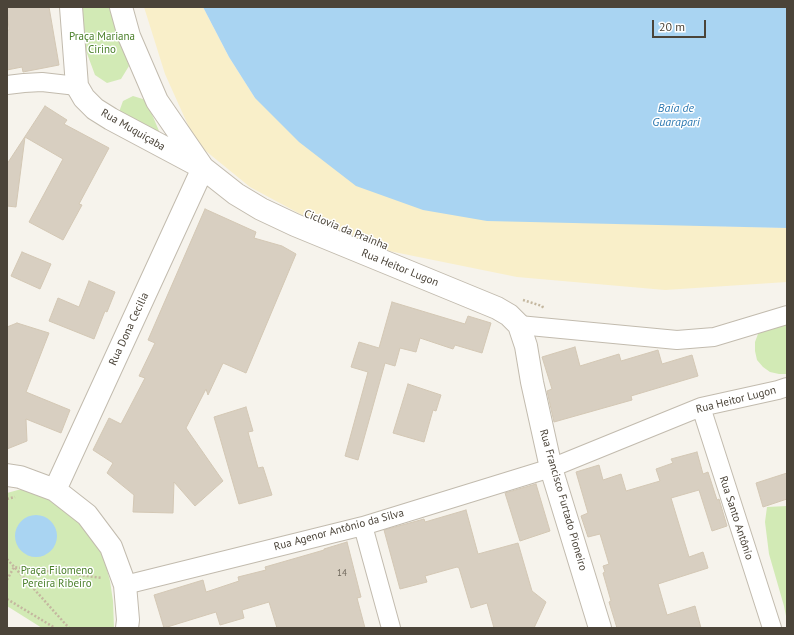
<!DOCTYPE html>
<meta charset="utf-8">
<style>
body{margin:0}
#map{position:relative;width:794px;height:635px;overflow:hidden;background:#f6f3ec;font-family:"PT Sans",sans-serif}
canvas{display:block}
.frame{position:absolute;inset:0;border:8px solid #4b4439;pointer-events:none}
.scale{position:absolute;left:652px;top:20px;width:54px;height:18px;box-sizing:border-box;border:2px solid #4b4439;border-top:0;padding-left:5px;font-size:12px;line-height:14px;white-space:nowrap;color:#4b4439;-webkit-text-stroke:3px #fff;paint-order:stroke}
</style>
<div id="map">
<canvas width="794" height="635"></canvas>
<div class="frame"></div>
<div class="scale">20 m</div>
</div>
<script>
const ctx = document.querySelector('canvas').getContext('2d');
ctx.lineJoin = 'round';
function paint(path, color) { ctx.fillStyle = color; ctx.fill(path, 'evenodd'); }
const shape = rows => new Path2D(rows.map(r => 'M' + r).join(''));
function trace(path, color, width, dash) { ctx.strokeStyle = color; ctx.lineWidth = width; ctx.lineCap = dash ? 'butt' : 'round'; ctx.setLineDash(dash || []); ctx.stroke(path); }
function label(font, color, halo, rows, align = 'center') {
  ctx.font = font + ' "PT Sans",sans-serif'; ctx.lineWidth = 3; ctx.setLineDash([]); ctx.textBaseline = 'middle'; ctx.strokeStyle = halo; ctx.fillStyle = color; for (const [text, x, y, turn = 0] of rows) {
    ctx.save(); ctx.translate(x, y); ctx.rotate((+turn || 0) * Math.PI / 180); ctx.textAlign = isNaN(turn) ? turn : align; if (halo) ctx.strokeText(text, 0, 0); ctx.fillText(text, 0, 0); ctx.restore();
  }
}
const green = shape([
 [78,7,109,7,129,66,121,79,107,83,95,75,85,48],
 [133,96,146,100,159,131,158,139,119,112,123,101],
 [787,320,787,374,779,374,770,372,763,367,757,360,755,351,755,342,758,334,764,327],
 [18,490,36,490,90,527,104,558,110,581,113,601,114,628,42,628,7,606,7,493],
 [787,506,787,621,784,606,769,554,765,522,767,507]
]);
const sand = shape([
 [144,7,203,7,229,57,255,98,713,226,787,228,787,282,665,290,517,277,389,251,302,215,250,187,196,143,165,74]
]);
const water = shape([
 [203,7,787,7,787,228,487,221,423,210,356,186,299,142,255,98,229,57],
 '15 536a21 21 0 1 1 42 0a21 21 0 1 1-42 0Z'
]);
const building = shape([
 [7,7,49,7,59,65,23,72,22,67,7,70,7,30,9,30,7,7],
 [45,106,67,120,64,124,109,148,79,204,82,205,63,240,29,222,63,159,25,137,16,207,7,206,7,164,45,106],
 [205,209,256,232,254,238,282,246,296,254,246,373,223,363,208,395,206,389,186,428,223,481,195,506,174,482,173,513,133,512,134,495,107,473,113,463,93,450,109,418,121,424,145,378,139,376,155,343,148,340,205,209],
 [22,252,51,264,40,289,11,276,22,252],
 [89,281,115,292,107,312,105,311,94,339,49,321,58,298,79,307,89,281],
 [392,302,465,324,468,316,491,323,482,353,455,345,453,349,420,338,416,352,400,348,395,366,385,363,358,460,345,456,368,372,351,367,359,342,379,348,392,302],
 [17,323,49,333,26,392,70,410,61,433,26,419,27,441,7,449,7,327,17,323],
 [575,347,580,366,619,354,621,361,658,350,662,364,692,355,698,376,631,396,632,400,554,422,547,391,552,389,542,357,575,347],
 [408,384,441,395,436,411,433,410,424,442,393,433,408,384],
 [246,407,253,431,248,432,258,468,263,467,272,495,239,504,214,417,246,407],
 [697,452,703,474,708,472,717,500,719,499,727,526,712,531,699,490,671,498,689,557,703,552,708,568,658,584,667,615,695,606,701,628,617,628,609,602,611,601,603,573,605,572,603,566,609,564,600,534,588,537,581,516,588,513,576,472,599,465,603,480,621,474,626,491,660,481,656,469,673,463,671,459,697,452],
 [787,473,787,499,763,507,756,483,787,473],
 [536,484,550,531,520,541,505,493,536,484],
 [466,510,478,554,518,543,532,591,546,602,534,628,494,628,487,603,471,608,459,568,457,567,425,576,427,582,400,589,384,530,424,519,425,522,466,510],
 [347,542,361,597,357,598,365,628,277,628,269,602,242,610,244,618,220,625,216,612,164,628,154,595,203,580,206,592,239,581,238,577,266,570,265,567,324,550,324,549,347,542]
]);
const path = shape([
 [523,300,542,306,544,309],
 [7,499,15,497],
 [7,559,69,628],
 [7,580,14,567,102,578],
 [7,599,55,628]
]);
const minor = shape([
 [7,85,24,83,42,82,77,86],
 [519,325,677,340,714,337,787,315],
 [701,407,772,628],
 [363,526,391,628],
 [125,585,363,526,551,468,701,407,778,390,787,387]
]);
const tertiary = shape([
 [121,7,129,36,157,101,203,168,236,194,261,209,295,225,497,308,509,315,519,325,526,346,532,382,551,468,600,628],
 [7,475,20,477,55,490,87,515,111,547,125,585,128,620,127,628],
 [55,490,203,168,111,119,95,109,84,98,77,86,71,7]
]);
const numberNames = [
 ["14",342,573]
];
const parkNames = [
 ["Praça Mariana",102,37],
 ["Cirino",102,50],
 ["Praça Filomeno",57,571],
 ["Pereira Ribeiro",57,584]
];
const streetNames = [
 ["Rua Muquiçaba",133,130,30],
 ["Ciclovia da Prainha",346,230,22],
 ["Rua Heitor Lugon",400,268,22],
 ["Rua Dona Cecilia",129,329,-65],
 ["Rua Heitor Lugon",736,400,-14],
 ["Rua Francisco Furtado Pioneiro",563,500,74],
 ["Rua Santo Antônio",736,518,72],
 ["Rua Agenor Antônio da Silva",339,530,-15]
];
const waterNames = [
 ["Baía de",676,109],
 ["Guarapari",676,123]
];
paint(green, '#d2eab5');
paint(sand, '#f9efc9');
paint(water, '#a9d4f2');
paint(building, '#d8cfc1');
trace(building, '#d3c7b4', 1);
trace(minor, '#c2bbae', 20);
trace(tertiary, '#c2bbae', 24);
trace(path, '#c4b79f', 2.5, [2, 2]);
trace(minor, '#fff', 18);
trace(tertiary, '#fff', 22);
label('9px', '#6e675b', null, numberNames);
label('11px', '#4a7f2a', '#fff', parkNames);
label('11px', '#4b4439', '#fff', streetNames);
label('italic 12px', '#2e7ab2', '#fff', waterNames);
</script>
